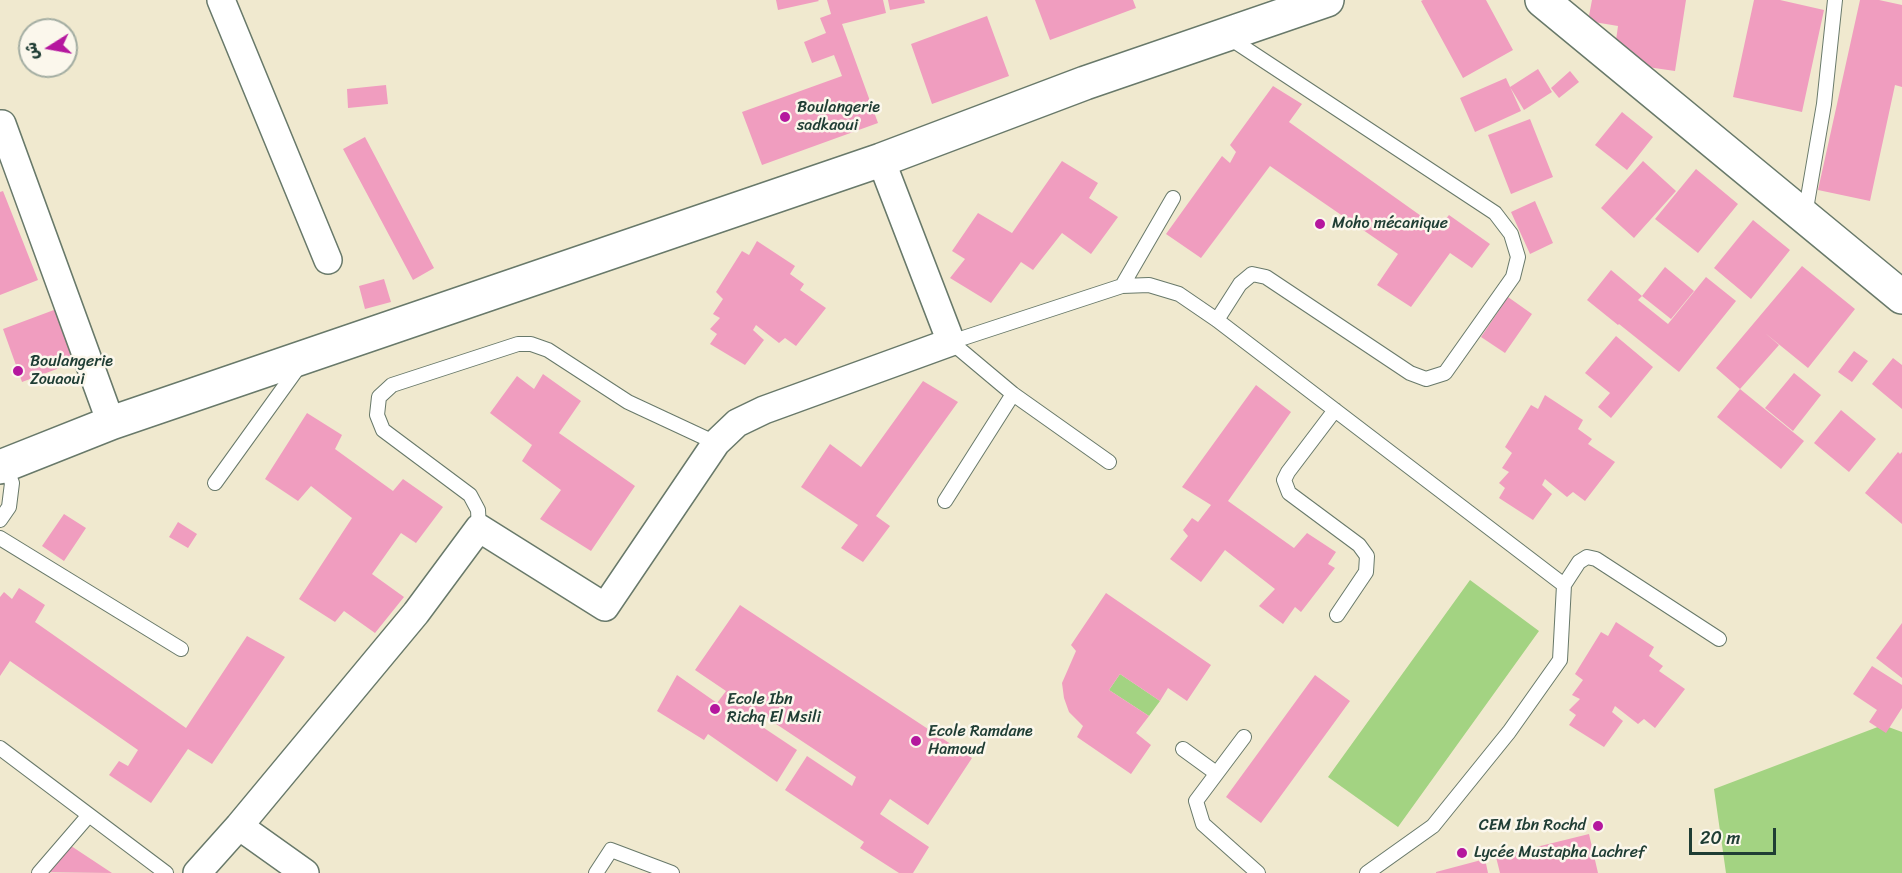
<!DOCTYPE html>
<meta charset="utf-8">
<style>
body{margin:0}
#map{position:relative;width:1902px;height:873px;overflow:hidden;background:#f0e9cf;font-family:Sriracha,"Playpen Sans Arabic",sans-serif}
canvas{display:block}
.north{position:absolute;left:18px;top:18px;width:60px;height:60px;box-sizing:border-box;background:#fbf7ec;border:2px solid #a3ada2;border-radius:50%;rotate:259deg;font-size:16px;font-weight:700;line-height:24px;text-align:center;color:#1f3d34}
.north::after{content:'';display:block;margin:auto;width:21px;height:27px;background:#b5179e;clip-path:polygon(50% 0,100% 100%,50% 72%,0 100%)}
.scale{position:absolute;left:1689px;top:828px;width:87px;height:27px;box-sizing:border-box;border:3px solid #1f3d34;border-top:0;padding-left:8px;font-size:18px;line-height:21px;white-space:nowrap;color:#1f3d34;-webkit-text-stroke:4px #fbf7ec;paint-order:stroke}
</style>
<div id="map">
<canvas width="1902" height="873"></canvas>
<div class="north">ش</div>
<div class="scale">20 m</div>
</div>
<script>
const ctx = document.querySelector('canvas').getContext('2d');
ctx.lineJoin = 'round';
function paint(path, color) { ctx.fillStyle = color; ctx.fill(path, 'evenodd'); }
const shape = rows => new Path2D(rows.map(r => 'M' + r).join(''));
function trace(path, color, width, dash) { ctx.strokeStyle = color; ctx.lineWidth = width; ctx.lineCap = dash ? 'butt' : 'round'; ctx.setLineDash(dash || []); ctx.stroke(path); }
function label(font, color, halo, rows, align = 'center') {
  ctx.font = font + ' Sriracha,sans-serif'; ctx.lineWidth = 5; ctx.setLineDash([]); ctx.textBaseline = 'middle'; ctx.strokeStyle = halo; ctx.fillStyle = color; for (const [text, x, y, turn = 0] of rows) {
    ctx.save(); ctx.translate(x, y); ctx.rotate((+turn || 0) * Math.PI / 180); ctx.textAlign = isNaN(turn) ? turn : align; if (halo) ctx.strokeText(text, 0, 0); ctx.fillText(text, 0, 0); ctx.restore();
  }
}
const green = shape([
 [1470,580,1539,631,1398,827,1328,777],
 [1120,674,1160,701,1149,716,1109,690],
 [1883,725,1902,732,1902,873,1726,873,1714,789]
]);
const building = shape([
 [776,0,818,0,819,1,778,10],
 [827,0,883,0,886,13,842,24,878,123,762,165,742,112,842,76,834,55,812,63,804,42,826,33,820,18,831,14],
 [888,0,924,0,925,3,890,10],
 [1035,0,1133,0,1136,8,1050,40],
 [1423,0,1486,0,1513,50,1463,78,1421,1],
 [1592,0,1686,0,1675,71,1613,62,1618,26,1588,21],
 [1754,0,1780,0,1824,10,1802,112,1733,97],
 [1860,0,1879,0,1902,5,1902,87,1895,85,1870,201,1818,190],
 [987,16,1009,76,932,104,911,44],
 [1538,69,1552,92,1524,110,1510,87],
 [1570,71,1579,82,1559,98,1551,88],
 [1506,78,1521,111,1475,132,1460,98],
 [386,85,388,104,348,108,347,89],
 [1273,86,1302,104,1289,122,1438,228,1449,215,1490,244,1472,268,1450,253,1411,307,1377,285,1398,254,1270,166,1201,258,1166,234,1222,156,1230,163,1236,152,1230,145],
 [1622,112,1653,137,1627,170,1595,145],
 [1530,119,1553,177,1511,194,1488,135],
 [365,137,434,268,413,280,343,149],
 [1062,161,1098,183,1089,198,1118,217,1091,254,1062,233,1033,270,1021,262,991,303,950,278,965,259,952,251,978,213,1012,233],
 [1643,161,1676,191,1634,238,1601,208],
 [1696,169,1738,204,1698,253,1655,219],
 [3,191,38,280,0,295,0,192],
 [1535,201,1553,243,1530,254,1511,212],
 [1753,220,1790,250,1751,299,1714,268],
 [757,241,795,266,790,274,804,284,800,290,826,308,796,346,785,338,779,343,756,325,753,330,764,340,745,365,710,344,717,334,710,329,720,318,713,314,723,299,716,292,742,251,749,255],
 [1802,266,1855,309,1808,368,1765,333,1779,345,1740,389,1716,368],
 [1665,267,1694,291,1671,319,1642,296],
 [1611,270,1642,296,1638,300,1668,324,1706,277,1736,301,1679,372,1619,324,1618,325,1587,300],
 [384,279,391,302,365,309,359,286],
 [1508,297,1532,314,1505,353,1481,337],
 [62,307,81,360,22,382,3,329],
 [1616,336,1653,367,1611,418,1598,407,1610,393,1585,373],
 [1854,351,1868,361,1852,382,1838,372],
 [1893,358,1902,365,1902,409,1872,384],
 [1794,373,1821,395,1793,431,1765,408],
 [543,374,581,401,559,433,635,486,591,551,540,519,561,490,522,461,532,445,490,413,517,376,534,389],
 [923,381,958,402,876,516,890,526,863,562,841,548,858,525,801,487,830,444,861,467],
 [1256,385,1291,412,1228,501,1294,548,1307,533,1336,552,1328,564,1335,568,1301,612,1295,607,1283,624,1259,606,1275,589,1225,550,1201,582,1170,559,1188,536,1183,530,1192,518,1198,522,1211,505,1182,487],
 [1740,389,1804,441,1781,469,1717,417],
 [1545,395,1583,420,1578,429,1592,439,1588,444,1615,462,1585,501,1573,492,1567,497,1545,479,1542,485,1552,494,1533,520,1499,498,1505,488,1499,483,1509,472,1502,468,1512,453,1505,447,1531,405,1538,409],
 [1841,410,1876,439,1849,472,1814,443],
 [307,413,342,435,335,449,393,491,403,479,443,507,416,543,401,533,372,574,404,597,375,633,344,611,335,622,299,599,352,518,311,486,298,501,265,479],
 [1898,452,1900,454,1902,452,1902,524,1865,493],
 [64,514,86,528,64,561,42,546],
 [178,522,197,534,188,548,169,537],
 [19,588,45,605,35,622,186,728,247,636,285,657,212,764,188,749,151,803,109,775,119,761,128,766,138,750,10,661,0,676,0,597,4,592,12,599],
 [1106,593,1211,665,1187,701,1168,688,1160,701,1120,674,1109,690,1149,716,1136,733,1151,745,1131,774,1077,737,1083,726,1069,712,1064,698,1062,683,1076,651,1071,645],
 [740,605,972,758,928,825,890,799,880,814,929,847,913,873,899,873,860,848,864,842,785,790,807,756,852,786,856,777,761,714,755,722,797,750,777,782,708,734,704,740,657,711,677,675,717,703,726,691,695,670],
 [1616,622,1654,647,1649,656,1663,666,1659,671,1685,689,1655,728,1644,719,1638,724,1615,706,1612,712,1623,721,1604,747,1569,725,1576,715,1569,710,1580,699,1572,695,1583,680,1575,674,1601,632,1608,636],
 [1902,623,1902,678,1876,658],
 [1872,666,1902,685,1902,708,1886,733,1869,722,1877,710,1853,694],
 [1315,675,1350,701,1261,823,1226,797],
 [1589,834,1598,873,1500,873,1496,857],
 [59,838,112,873,32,872],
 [1485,859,1488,873,1436,873,1436,872]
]);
const service = shape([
 [1805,215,1824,104,1835,0],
 [1122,286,1173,198],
 [1217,320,1240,284,1252,274,1266,277,1410,373,1426,379,1445,373,1513,277,1518,257,1511,234,1495,213,1228,37],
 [951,342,1122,286,1149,285,1179,294,1217,320,1564,585],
 [951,342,1013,394,1109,462],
 [1335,410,1288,472,1284,480,1289,493,1359,545,1367,556,1366,572,1337,615],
 [215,483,300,365],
 [945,501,1013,394],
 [0,520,9,507,12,483,5,465],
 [479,528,478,510,470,495,383,430,377,415,379,397,392,385,518,344,531,344,548,350,628,402,716,443],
 [0,538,181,649],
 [1244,737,1196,801,1203,824,1258,873],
 [0,748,166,873],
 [1183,749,1216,773],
 [39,873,89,815],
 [596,873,611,850,672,873],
 [1367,873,1433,826,1509,732,1560,660,1564,585,1579,562,1587,557,1596,559,1719,639]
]);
const minor = shape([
 [221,0,328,260],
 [2,124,111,423],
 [239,826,305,873],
 [197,873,239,826,416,613,479,528,605,607,716,443,737,423,764,410,951,342,881,160]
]);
const tertiary = shape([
 [1542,0,1902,297],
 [0,467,111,423,881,160,1085,83,1327,0]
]);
const markers = [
 [785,117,6,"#b5179e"],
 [1320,224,6,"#b5179e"],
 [18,371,6,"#b5179e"],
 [715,709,6,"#b5179e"],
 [916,741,6,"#b5179e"],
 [1598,826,6,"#b5179e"],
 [1462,853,6,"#b5179e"]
];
const poiNames = [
 ["Boulangerie",797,108],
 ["sadkaoui",797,126],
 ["Moho mécanique",1332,224],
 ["Boulangerie",30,362],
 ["Zouaoui",30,380],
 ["Ecole Ibn",727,700],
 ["Richq El Msili",727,718],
 ["Ecole Ramdane",928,732],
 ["Hamoud",928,750],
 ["CEM Ibn Rochd",1586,826,"right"],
 ["Lycée Mustapha Lachref",1474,853]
];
paint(green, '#a3d382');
paint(building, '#f09dbf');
trace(service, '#68796a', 16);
trace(minor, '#68796a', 30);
trace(tertiary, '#68796a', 36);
trace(service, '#fff', 14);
trace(minor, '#fff', 27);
trace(tertiary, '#fff', 33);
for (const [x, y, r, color] of markers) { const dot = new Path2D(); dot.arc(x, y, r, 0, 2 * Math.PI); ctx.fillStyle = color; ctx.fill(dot); trace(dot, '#fbf7ec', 2); }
label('16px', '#1f3d34', '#fbf7ec', poiNames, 'left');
</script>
